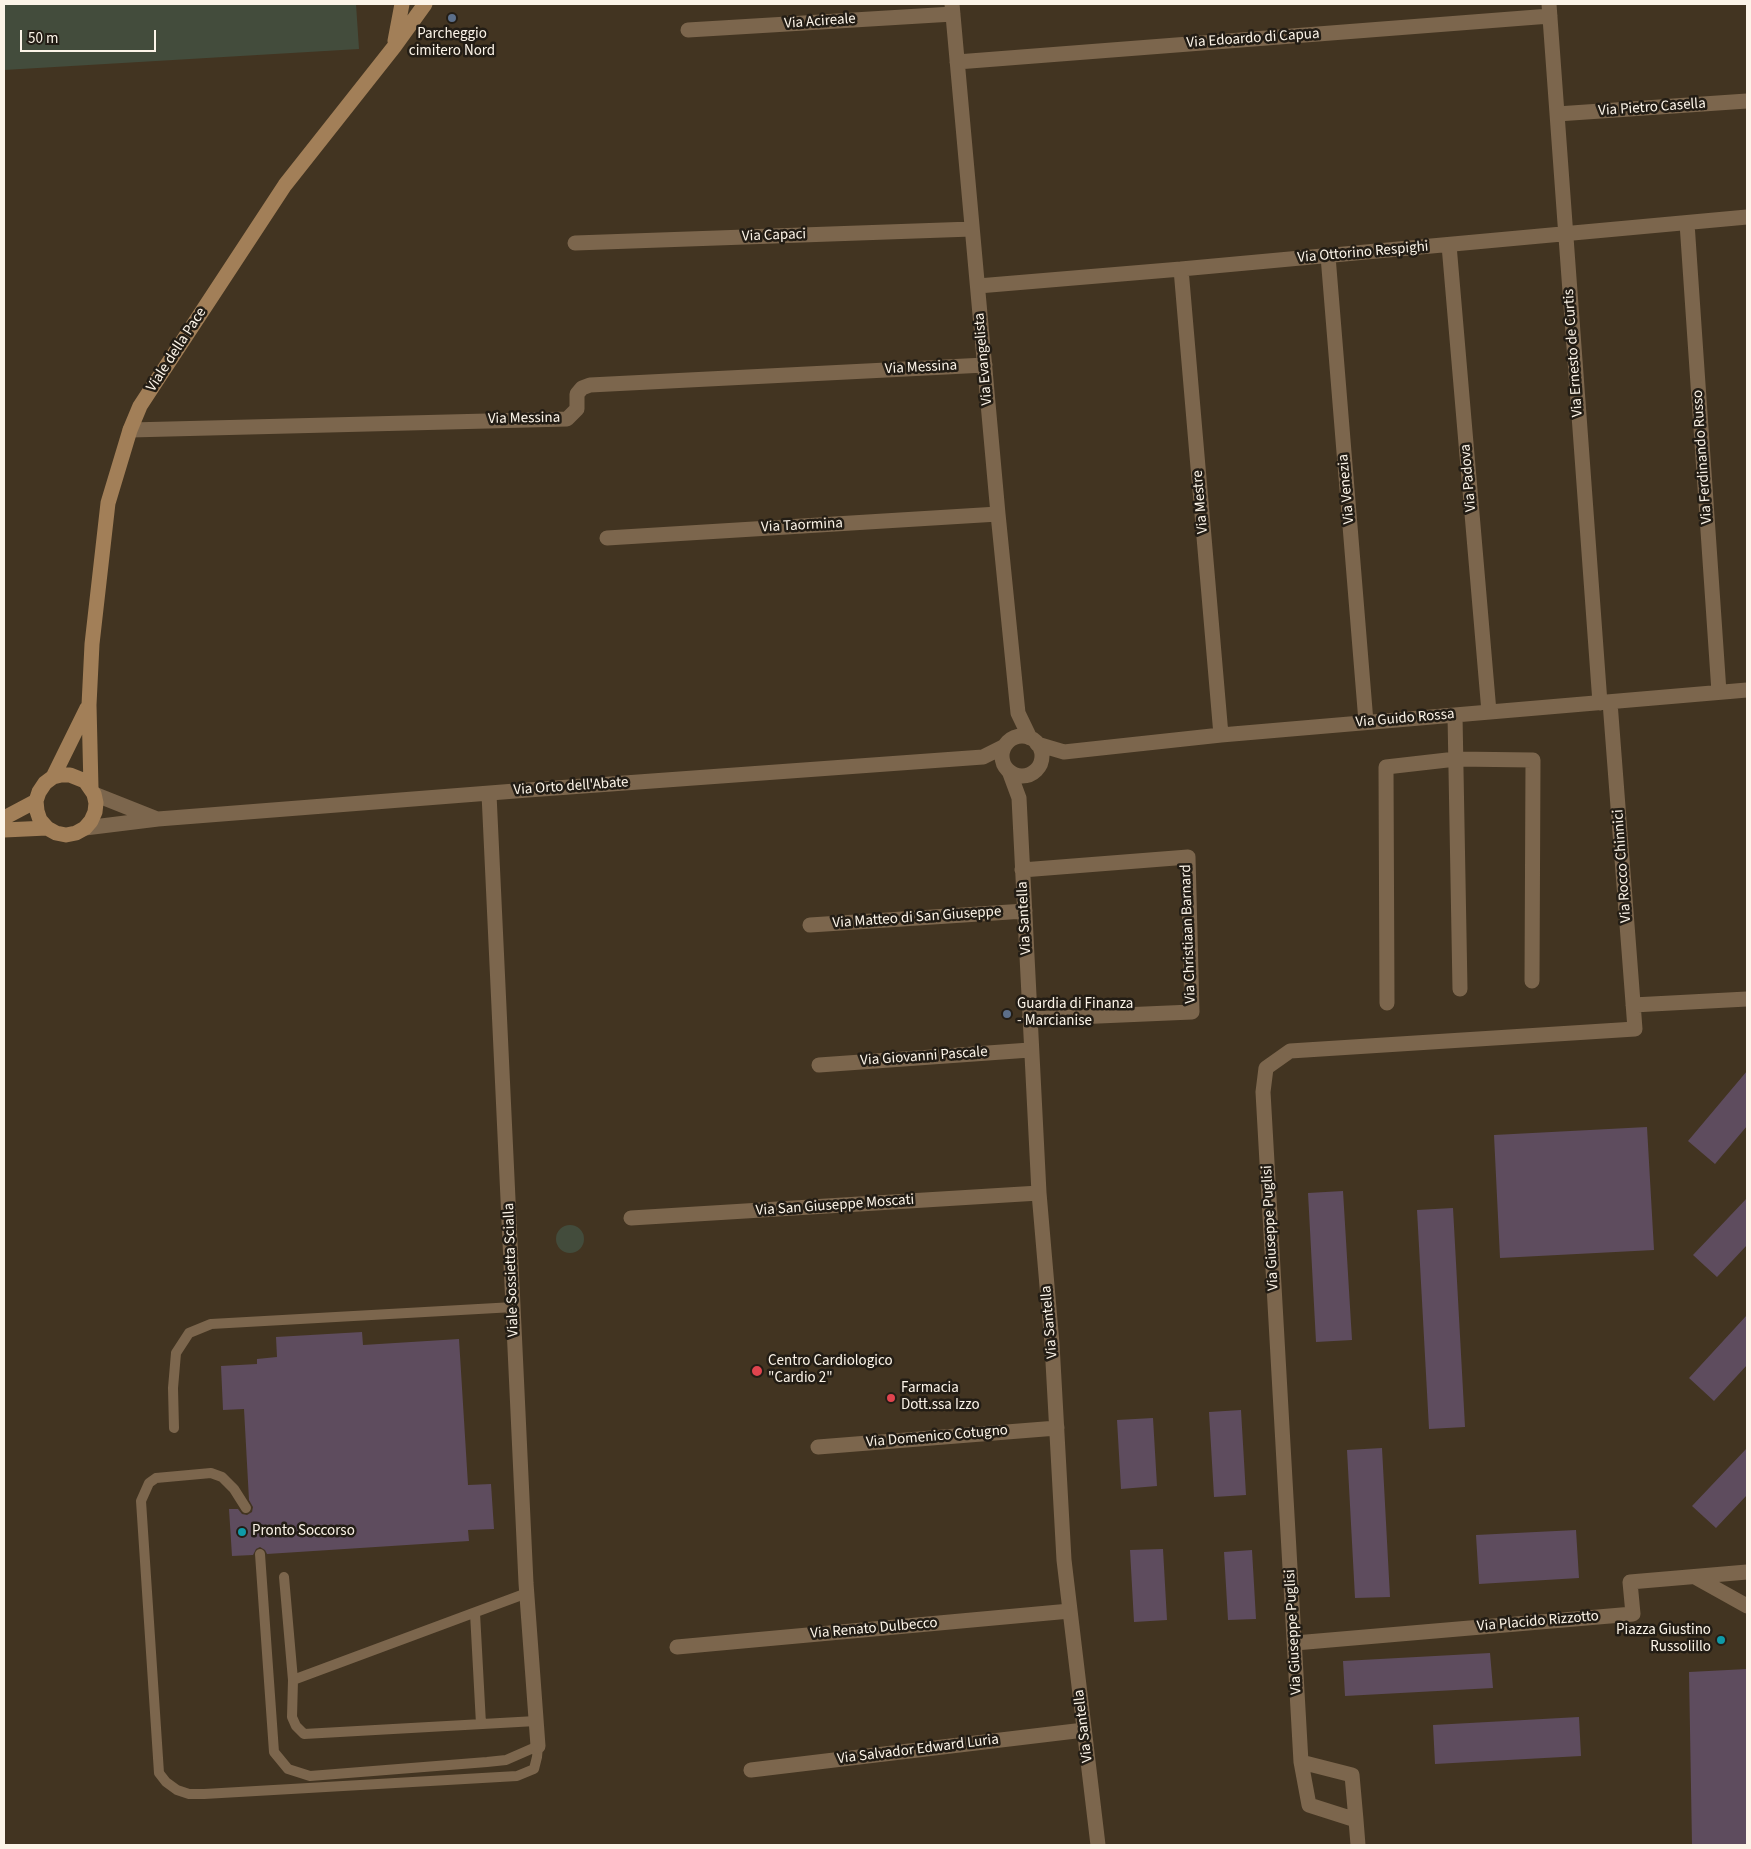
<!DOCTYPE html>
<style>
body{margin:0}
#map{position:relative;width:1751px;height:1849px;overflow:hidden;background:#423421;font-family:"Source Sans 3",sans-serif}
canvas{display:block}
.frame{position:absolute;inset:0;border:5px solid #fcf4e8;pointer-events:none}
.scale{position:absolute;left:20px;top:30px;width:136px;height:22px;box-sizing:border-box;border:2px solid #fcf4e8;border-top:0;padding-left:6px;font-size:15px;line-height:18px;white-space:nowrap;color:#fcf4e8;-webkit-text-stroke:4px #231d15;paint-order:stroke}
</style>
<div id="map">
<canvas width="1751" height="1849"></canvas>
<div class="frame"></div>
<div class="scale">50 m</div>
</div>
<script>
const ctx = document.querySelector('canvas').getContext('2d');
ctx.lineJoin = 'round';
function paint(path, color) { ctx.fillStyle = color; ctx.fill(path, 'evenodd'); }
const shape = rows => new Path2D(rows.map(r => 'M' + r).join(''));
function trace(path, color, width, dash) { ctx.strokeStyle = color; ctx.lineWidth = width; ctx.lineCap = dash ? 'butt' : 'round'; ctx.setLineDash(dash || []); ctx.stroke(path); }
function label(font, color, halo, rows, align = 'center') {
  ctx.font = font + ' "Source Sans 3",sans-serif'; ctx.lineWidth = 5; ctx.setLineDash([]); ctx.textBaseline = 'middle'; ctx.strokeStyle = halo; ctx.fillStyle = color; for (const [text, x, y, turn = 0] of rows) {
    ctx.save(); ctx.translate(x, y); ctx.rotate((+turn || 0) * Math.PI / 180); ctx.textAlign = isNaN(turn) ? turn : align; if (halo) ctx.strokeText(text, 0, 0); ctx.fillText(text, 0, 0); ctx.restore();
  }
}
const green = shape([
 [4,4,356,4,359,49,4,70],
 '556 1239a14 14 0 1 1 28 0a14 14 0 1 1-28 0Z'
]);
const building = shape([
 [1747,1071,1747,1126,1715,1164,1688,1141],
 [1647,1127,1654,1250,1500,1258,1494,1135],
 [1343,1191,1352,1340,1316,1342,1308,1193],
 [1747,1198,1747,1245,1717,1277,1693,1255],
 [1453,1208,1465,1427,1429,1429,1417,1210],
 [1747,1315,1747,1365,1714,1401,1689,1378],
 [362,1332,363,1345,459,1339,468,1485,491,1484,494,1529,468,1530,469,1541,267,1554,265,1550,260,1547,256,1549,253,1555,232,1556,229,1509,238,1509,242,1514,247,1515,252,1512,253,1507,249,1500,244,1409,223,1410,221,1366,257,1364,257,1359,277,1357,276,1337],
 [1241,1410,1246,1495,1214,1497,1209,1412],
 [1153,1418,1157,1486,1121,1489,1117,1420],
 [1382,1448,1390,1597,1355,1598,1347,1450],
 [1747,1448,1747,1495,1716,1528,1692,1506],
 [1576,1530,1579,1578,1479,1584,1476,1535],
 [1163,1549,1167,1620,1134,1622,1130,1550],
 [1252,1550,1256,1619,1228,1620,1224,1552],
 [1490,1653,1493,1688,1345,1696,1343,1661],
 [1747,1669,1747,1845,1692,1845,1689,1672],
 [1579,1717,1581,1756,1435,1764,1433,1725]
]);
const lane = shape([
 [174,1428,173,1388,176,1353,189,1333,211,1324,514,1307],
 [246,1508,234,1489,222,1477,211,1473,156,1478,149,1483,141,1501,159,1773,166,1782,177,1790,189,1794,204,1794,517,1776,534,1769,537,1757,538,1746,506,1760,487,1762,310,1776,288,1769,274,1752,260,1554],
 [284,1577,293,1680,292,1717,296,1726,304,1734,536,1721],
 [475,1613,481,1724],
 [293,1680,527,1593]
]);
const street = shape([
 [952,4,998,514,1018,713,1030,738],
 [1549,4,1600,703],
 [688,30,953,14],
 [957,62,1550,16],
 [1557,114,1747,101],
 [1687,223,1719,692],
 [575,243,972,229],
 [1449,245,1489,712],
 [1328,256,1366,722],
 [1181,269,1221,735],
 [978,286,1181,269,1747,217],
 [130,430,567,419,577,409,577,394,582,388,590,385,985,365],
 [607,538,998,514],
 [1455,715,1460,989],
 '1002 756a20 20 0 1 1 40 0a20 20 0 1 1-40 0Z',
 [1037,744,1064,752,1221,735,1747,690],
 [1009,771,1019,798,1039,1193,1052,1344,1064,1560,1098,1845],
 [94,794,157,819],
 [489,794,526,1583,538,1746],
 [85,828,158,819,528,790,983,757,1005,746],
 [1022,870,1188,857,1192,1012,1029,1019],
 [810,925,1025,911],
 [1387,1003,1386,767,1456,759,1533,760,1532,981],
 [1633,1005,1747,999],
 [819,1065,1030,1050],
 [631,1218,1039,1193],
 [818,1447,1057,1428],
 [1695,1577,1747,1606],
 [1295,1643,1633,1614,1630,1582,1747,1572],
 [677,1647,1070,1611],
 [1301,1762,1263,1092,1266,1068,1290,1051,1635,1029,1610,702],
 [1301,1762,1352,1775,1356,1820,1309,1805,1301,1762],
 [751,1770,1084,1730],
 [1356,1820,1358,1845]
]);
const secondary = shape([
 [395,41,402,4],
 [53,777,87,708],
 [91,788,89,705,92,644,108,503,130,430,140,406,285,185,394,47,425,4],
 [4,818,36,801,39,792,45,783,53,777,61,775,70,775,85,781,94,794,96,803,95,812,91,821,85,828,76,833,66,835,56,833,47,828,40,820,37,811,36,801],
 [4,830,47,828]
]);
const markers = [
 [452,18,5,"#5c6f8a"],
 [1007,1014,5,"#5c6f8a"],
 [757,1371,6,"#e0444e"],
 [891,1398,5,"#e0444e"],
 [242,1532,5,"#0f9aa8"],
 [1721,1640,5,"#0f9aa8"]
];
const streetNames = [
 ["Via Acireale",820,22,-4],
 ["Via Edoardo di Capua",1253,39,-4],
 ["Via Pietro Casella",1652,108,-4],
 ["Via Capaci",774,236,-2],
 ["Via Ottorino Respighi",1363,253,-5],
 ["Viale della Pace",177,350,-57],
 ["Via Ernesto de Curtis",1574,353,-94],
 ["Via Evangelista",984,359,-95],
 ["Via Messina",921,368,-3],
 ["Via Messina",524,419,-1],
 ["Via Ferdinando Russo",1703,457,-94],
 ["Via Padova",1469,478,-95],
 ["Via Venezia",1347,489,-95],
 ["Via Mestre",1201,502,-95],
 ["Via Taormina",802,526,-3],
 ["Via Guido Rossa",1405,719,-5],
 ["Via Orto dell'Abate",571,787,-4],
 ["Via Rocco Chinnici",1623,866,-94],
 ["Via Matteo di San Giuseppe",917,918,-4],
 ["Via Santella",1025,918,-93],
 ["Via Christiaan Barnard",1189,934,-92],
 ["Via Giovanni Pascale",924,1057,-4],
 ["Via San Giuseppe Moscati",835,1206,-4],
 ["Via Giuseppe Puglisi",1271,1228,-93],
 ["Viale Sossietta Scialla",512,1270,-92],
 ["Via Santella",1050,1322,-95],
 ["Via Domenico Cotugno",937,1437,-5],
 ["Via Placido Rizzotto",1538,1622,-5],
 ["Via Renato Dulbecco",874,1629,-5],
 ["Via Giuseppe Puglisi",1294,1632,-93],
 ["Via Santella",1084,1726,-97],
 ["Via Salvador Edward Luria",918,1750,-7]
];
const poiNames = [
 ["Parcheggio",452,35,"center"],
 ["cimitero Nord",452,52,"center"],
 ["Guardia di Finanza",1017,1005],
 ["- Marcianise",1017,1022],
 ["Centro Cardiologico",768,1362],
 ["\"Cardio 2\"",768,1379],
 ["Farmacia",901,1389],
 ["Dott.ssa Izzo",901,1406],
 ["Pronto Soccorso",252,1532],
 ["Piazza Giustino",1711,1631,"right"],
 ["Russolillo",1711,1648,"right"]
];
paint(green, '#434c3c');
paint(building, '#5e4c5e');
trace(lane, '#7c664d', 10);
trace(street, '#7c664d', 15);
trace(secondary, '#a27f58', 15);
for (const [x, y, r, color] of markers) { const dot = new Path2D(); dot.arc(x, y, r, 0, 2 * Math.PI); ctx.fillStyle = color; ctx.fill(dot); trace(dot, '#231d15', 2); }
label('15px', '#fcf4e8', '#231d15', streetNames);
label('15px', '#fcf4e8', '#231d15', poiNames, 'left');
</script>
